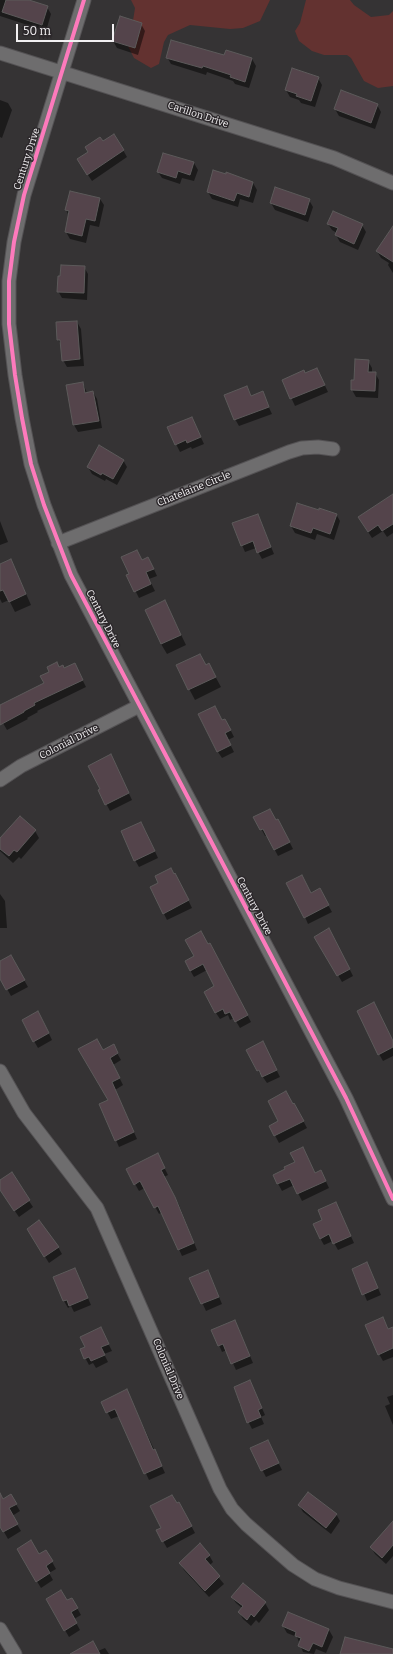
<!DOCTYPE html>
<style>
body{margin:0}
#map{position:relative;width:393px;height:1654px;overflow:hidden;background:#353334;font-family:Bitter,serif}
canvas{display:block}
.scale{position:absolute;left:16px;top:24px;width:98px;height:18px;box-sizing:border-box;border:2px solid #f2f0f2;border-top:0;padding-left:5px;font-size:12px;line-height:14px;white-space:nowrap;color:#f2f0f2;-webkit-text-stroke:3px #2c282b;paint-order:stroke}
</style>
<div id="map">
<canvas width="393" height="1654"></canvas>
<div class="scale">50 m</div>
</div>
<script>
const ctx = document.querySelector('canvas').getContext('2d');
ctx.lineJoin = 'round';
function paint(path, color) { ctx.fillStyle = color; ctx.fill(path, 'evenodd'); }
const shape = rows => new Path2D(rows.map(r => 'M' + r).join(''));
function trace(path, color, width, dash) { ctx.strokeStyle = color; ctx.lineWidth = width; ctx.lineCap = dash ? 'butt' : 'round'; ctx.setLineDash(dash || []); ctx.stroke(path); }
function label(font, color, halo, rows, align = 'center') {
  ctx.font = font + ' Bitter,serif'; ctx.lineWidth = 3; ctx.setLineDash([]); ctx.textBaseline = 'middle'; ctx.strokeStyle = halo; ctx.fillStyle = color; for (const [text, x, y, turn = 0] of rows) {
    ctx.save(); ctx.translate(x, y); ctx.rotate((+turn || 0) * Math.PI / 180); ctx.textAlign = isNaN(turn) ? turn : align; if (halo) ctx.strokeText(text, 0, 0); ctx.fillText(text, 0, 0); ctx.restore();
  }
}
const green = shape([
 [131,0,270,0,260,21,243,28,230,29,190,25,168,35,164,42,159,64,151,68,134,58,127,44,132,27,135,8],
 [306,0,350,0,354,5,371,17,389,15,393,11,393,86,378,88,364,81,351,58,347,55,324,55,312,51,299,41,295,31,300,23]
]);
const shadow = shape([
 [0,0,30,0,29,1,47,7,51,14,46,31,0,16],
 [141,24,145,31,138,55,117,48,113,41],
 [225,56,252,59,256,66,249,88,235,84,233,81,207,72,206,75,171,64,167,57],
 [318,78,322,85,315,107,301,103,299,100,290,97,286,90],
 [0,100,8,103,12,110,2,138,0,137],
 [377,105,381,112,375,129,339,116,335,109],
 [103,143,123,150,127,157,92,181,82,166],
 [194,163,198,170,194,181,182,178,180,184,162,178,158,172],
 [253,183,257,190,253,203,240,199,238,207,212,199,208,192],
 [276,189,309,200,313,207,308,222,275,210,271,203],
 [100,199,104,205,99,227,90,225,86,243,70,239,66,232,69,216,66,210],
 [328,224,362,225,366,232,358,250,340,242,336,235,337,233,332,230],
 [393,238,393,273,388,265,389,263,381,258,377,251],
 [84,267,88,274,87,300,62,298,58,291],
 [77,322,81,329,84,366,67,367,63,360,62,346,58,340],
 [368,361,372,368,372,373,375,373,379,380,378,398,356,397,352,390,355,381],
 [317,369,328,392,295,406,283,380],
 [83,383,87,393,93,392,97,399,102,428,78,432,74,425,67,386],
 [247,387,252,397,262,393,272,414,239,426,235,419],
 [192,418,204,444,192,449,191,447,180,452,168,428],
 [123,460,127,467,117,485,106,479,105,481,92,474,88,467],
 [393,498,393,533,387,537,383,531,372,538,363,524],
 [298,505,336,514,340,521,334,540,317,534,315,540,295,533,291,526],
 [258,515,274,554,262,559,256,548,245,552,242,545],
 [0,521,8,542,0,545],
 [11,560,31,605,15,612,9,600,2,603,0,599,0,565],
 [142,561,152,565,157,576,149,579,155,591,139,598,128,576],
 [170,612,186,645,167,654,161,644],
 [209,665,221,687,195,700,177,666,206,666],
 [59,668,78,671,86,687,37,711,38,712,27,718,28,719,7,730,0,718,0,706,45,684],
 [222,721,229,727,234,737,228,740,234,752,222,758,218,752],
 [114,762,132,800,110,811,99,790,101,789],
 [20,817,35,831,39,838,21,859,19,857,13,863,0,851,0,840],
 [255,817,276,821,282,827,293,849,278,856,267,835,265,836],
 [145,830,158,858,139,867,135,860],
 [179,881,192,908,167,920,164,914],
 [0,894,5,901,7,928,0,928],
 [311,894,323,896,332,912,308,924,305,917],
 [333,936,353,976,342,982,316,937],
 [208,945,214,951,251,1022,240,1028,234,1018,230,1020,228,1015,220,1019,216,1013,205,992,216,987,207,970,194,977,190,970,195,957],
 [11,957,28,987,11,996,0,976,0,962],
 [42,1019,52,1040,38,1048,34,1041],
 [393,1042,393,1056,383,1061,379,1054],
 [113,1046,121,1060,113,1065,123,1085,115,1090,137,1139,119,1147,116,1140,103,1051],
 [266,1049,280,1077,267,1083,258,1070],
 [298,1111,307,1128,279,1143,270,1126],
 [161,1161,168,1175,164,1177,179,1205,197,1250,182,1256,162,1212,159,1214,145,1188,139,1191,135,1184],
 [321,1171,329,1188,302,1201,294,1185,282,1191,274,1176,315,1174],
 [11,1174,33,1207,19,1217,0,1189,0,1181],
 [339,1210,354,1243,338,1250,333,1241,324,1245,320,1238,324,1220],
 [32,1236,58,1247,62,1254,49,1263],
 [75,1269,91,1305,74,1312,71,1306,68,1308,64,1301,54,1278],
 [354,1269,370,1270,381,1295,367,1301],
 [191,1278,211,1278,222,1304,206,1311],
 [383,1318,389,1330,393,1328,393,1357,383,1361,379,1354],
 [238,1328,253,1363,236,1370,227,1350,222,1352,219,1345],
 [104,1335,112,1351,104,1354,108,1362,96,1368,93,1363,89,1365,81,1350],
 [253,1388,265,1415,261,1417,264,1424,252,1429,239,1403],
 [127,1391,165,1473,149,1480,119,1416,111,1419,102,1402],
 [393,1395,393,1425,385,1406,390,1404,387,1397],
 [251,1448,271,1448,282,1470,266,1477],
 [0,1495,3,1500,11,1496,20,1511,12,1516,21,1531,8,1539,0,1525],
 [176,1505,183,1510,195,1533,167,1548,163,1541,162,1528],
 [299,1505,336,1514,340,1521,331,1534,303,1512],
 [393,1522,393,1556,386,1564,375,1554,371,1547],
 [18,1550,39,1555,46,1551,56,1569,49,1573,53,1580,41,1588],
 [209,1555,213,1562,209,1566,224,1584,209,1597,184,1570,180,1563],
 [243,1584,265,1603,269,1610,259,1623,256,1620,251,1626,243,1619,239,1612,242,1608,236,1603,232,1597],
 [47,1599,67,1602,72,1599,81,1615,74,1619,80,1630,69,1637],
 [288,1613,329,1630,333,1637,326,1653,316,1649,314,1654,303,1652,297,1637,287,1633,283,1626],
 [105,1648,109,1654,83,1654,98,1651]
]);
const building = shape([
 [6,0,29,0,48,6,42,25,2,12,6,0],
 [120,16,142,23,135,48,112,41,120,16],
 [171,40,224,55,226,50,252,58,245,82,230,77,231,75,203,66,202,68,166,58,171,40],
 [292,68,319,77,311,101,296,96,297,94,285,90,292,68],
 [341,90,378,104,371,123,334,109,341,90],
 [114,134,124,150,87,175,77,159,88,152,85,147,100,137,103,141,114,134],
 [163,153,194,162,190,175,178,171,176,178,157,172,163,153],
 [213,170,226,174,226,172,253,182,249,197,237,193,234,201,207,192,213,170],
 [275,187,310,199,305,215,270,203,275,187],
 [70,191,100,198,95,221,86,219,82,236,65,232,69,211,65,210,70,191],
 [333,211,363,224,354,244,335,235,338,228,327,224,333,211],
 [393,226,393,262,376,251,393,226],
 [61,265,85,266,84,293,57,292,58,276,60,276,61,265],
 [77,321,80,359,62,361,60,340,57,340,56,322,77,321],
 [355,359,369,360,368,372,376,372,375,391,351,390,351,380,354,380,355,359],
 [317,368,325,385,290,399,282,380,304,370,305,373,317,368],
 [83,382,85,393,93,391,99,421,73,425,66,385,83,382],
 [247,386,251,396,263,391,269,407,234,420,224,395,247,386],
 [192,417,201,437,187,443,186,440,175,445,167,427,192,417],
 [99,445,124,460,113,479,102,473,101,475,87,467,99,445],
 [393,494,393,524,382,531,378,525,368,532,358,517,393,494],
 [297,503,319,510,319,508,337,514,330,534,313,528,311,533,290,526,297,503],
 [258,514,271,547,257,553,253,541,241,546,232,523,258,514],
 [137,550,142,560,148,557,154,569,146,572,151,584,134,592,126,575,129,574,121,557,137,550],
 [11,559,26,594,9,602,3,590,0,591,0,564,11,559],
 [165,600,181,635,161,644,145,610,165,600],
 [200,654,206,665,209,663,216,677,188,690,176,665,200,654],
 [57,662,59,667,63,665,64,668,75,663,83,680,34,703,35,705,24,711,24,712,0,725,0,705,44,683,40,676,49,672,47,667,57,662],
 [215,706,222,720,225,719,231,730,225,733,231,745,217,752,198,714,215,706],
 [111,754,129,793,105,805,98,790,100,789,88,766,111,754],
 [270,809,276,820,278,819,290,842,274,850,263,829,260,830,253,817,270,809],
 [20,816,36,830,17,852,14,850,9,856,0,849,0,838,20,816],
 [141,822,155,851,134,861,121,831,141,822],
 [171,868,174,874,175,873,189,900,163,914,150,887,158,883,155,876,171,868],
 [302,875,311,893,320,888,329,905,304,918,286,883,302,875],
 [329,928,350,969,337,976,314,937,329,928],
 [201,931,208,944,210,943,248,1015,235,1022,230,1012,225,1014,223,1009,215,1013,204,992,214,986,203,964,190,971,185,961,194,956,185,940,201,931],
 [11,955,25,980,6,990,0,979,0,961,11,955],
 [374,1002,393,1041,393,1047,378,1055,357,1011,374,1002],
 [38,1011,49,1033,33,1042,22,1020,38,1011],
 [97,1039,103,1050,114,1044,118,1053,110,1058,120,1078,112,1082,134,1132,115,1141,99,1104,108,1100,78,1049,97,1039],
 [263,1041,277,1070,262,1077,259,1070,257,1071,246,1050,263,1041],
 [286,1091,293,1104,294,1103,304,1121,274,1136,269,1126,278,1121,268,1101,286,1091],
 [303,1147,315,1173,321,1170,326,1181,297,1194,290,1179,277,1184,273,1175,285,1169,284,1167,295,1162,290,1153,303,1147],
 [158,1153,165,1168,161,1170,175,1197,194,1243,178,1250,158,1206,154,1208,140,1181,134,1185,126,1169,158,1153],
 [12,1172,30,1200,14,1211,0,1190,0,1180,12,1172],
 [336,1202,351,1236,333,1244,329,1234,320,1239,313,1224,322,1220,318,1210,336,1202],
 [39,1220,59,1247,44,1257,27,1229,39,1220],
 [367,1262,378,1288,362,1295,352,1269,367,1262],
 [75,1268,88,1298,69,1306,67,1300,63,1301,53,1277,75,1268],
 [208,1270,219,1297,201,1304,189,1278,208,1270],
 [383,1317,388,1329,393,1327,393,1348,378,1355,365,1325,383,1317],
 [235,1320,250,1356,231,1364,223,1344,218,1346,211,1330,235,1320],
 [101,1327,109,1344,101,1347,105,1355,91,1361,89,1357,84,1359,80,1349,85,1347,80,1337,101,1327],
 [250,1380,262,1408,258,1410,261,1417,247,1423,234,1387,250,1380],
 [127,1389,153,1450,155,1449,162,1466,144,1474,115,1409,106,1413,101,1402,127,1389],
 [268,1440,279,1463,261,1471,250,1448,268,1440],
 [308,1492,337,1514,326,1528,298,1505,308,1492],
 [0,1493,3,1499,11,1494,17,1504,9,1508,18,1524,3,1532,0,1527,0,1493],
 [172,1495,177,1503,179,1502,192,1526,162,1542,156,1530,161,1528,150,1506,172,1495],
 [393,1521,393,1545,382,1558,370,1547,393,1521],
 [31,1540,39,1554,46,1550,53,1561,46,1566,50,1573,36,1582,17,1549,31,1540],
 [200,1543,210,1555,205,1559,220,1576,205,1591,179,1563,200,1543],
 [243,1583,266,1602,254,1617,251,1614,247,1620,238,1612,243,1606,231,1597,243,1583],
 [61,1590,67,1600,72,1598,78,1608,71,1612,77,1623,64,1631,46,1599,61,1590],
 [288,1612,329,1629,322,1647,313,1643,309,1651,298,1646,301,1638,295,1636,296,1632,282,1626,288,1612],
 [345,1637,393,1649,393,1654,340,1654,345,1637],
 [93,1641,100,1654,70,1654,93,1641]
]);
const street = shape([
 [84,0,24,195,14,242,9,281,9,324,15,375,22,418,31,464,44,505,71,575,346,1098,393,1199],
 [0,53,334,158,393,183],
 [58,543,289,452,302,448,318,447,333,449],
 [0,780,21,766,139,706],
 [0,1071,24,1113,97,1208,220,1489,232,1509,246,1524,293,1565,315,1579,339,1588,393,1602],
 [0,1629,15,1654]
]);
const cycleway = shape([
 [84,0,24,195,14,242,9,281,9,324,15,375,22,418,31,464,44,505,71,575,346,1098,393,1199]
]);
const streetNames = [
 ["Carillon Drive",198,115,18],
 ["Century Drive",27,159,-72],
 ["Chatelaine Circle",194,489,-22],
 ["Century Drive",103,619,63],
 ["Colonial Drive",69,742,-27],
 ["Century Drive",254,906,62],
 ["Colonial Drive",168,1369,67]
];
paint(green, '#633230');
paint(shadow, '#0007');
paint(building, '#54444b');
trace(building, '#5c5a5a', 1);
trace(street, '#545254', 15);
trace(street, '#6e6d6e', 13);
trace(cycleway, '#fd7abc', 4);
label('10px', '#f2f0f2', '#2c282b', streetNames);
</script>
